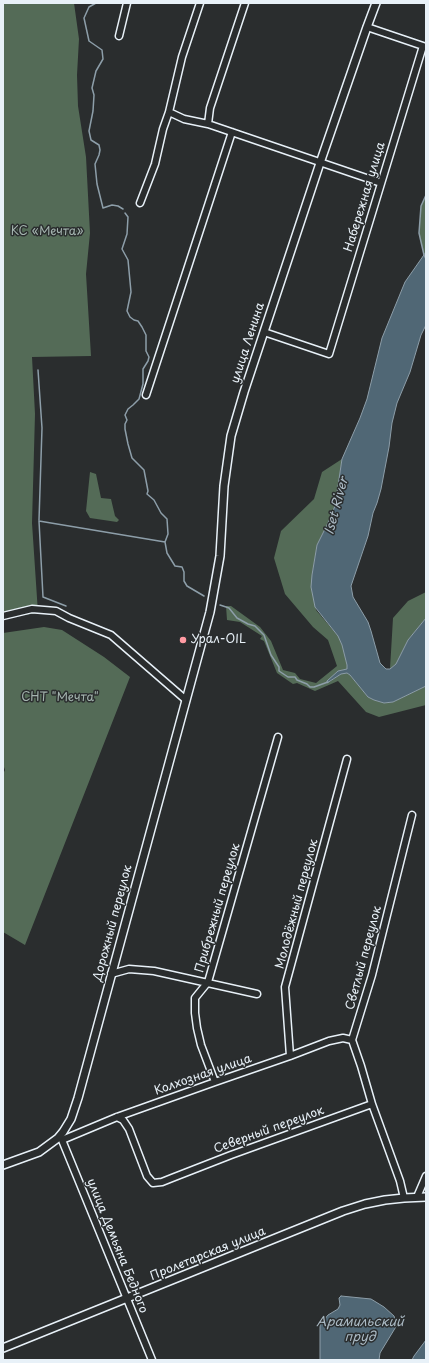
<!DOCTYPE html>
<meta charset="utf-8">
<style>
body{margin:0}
#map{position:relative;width:429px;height:1363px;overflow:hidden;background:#2a2d2e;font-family:"Playpen Sans",sans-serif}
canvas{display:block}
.frame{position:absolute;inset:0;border:4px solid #e8f1f8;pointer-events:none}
</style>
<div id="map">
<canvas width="429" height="1363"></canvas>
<div class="frame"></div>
</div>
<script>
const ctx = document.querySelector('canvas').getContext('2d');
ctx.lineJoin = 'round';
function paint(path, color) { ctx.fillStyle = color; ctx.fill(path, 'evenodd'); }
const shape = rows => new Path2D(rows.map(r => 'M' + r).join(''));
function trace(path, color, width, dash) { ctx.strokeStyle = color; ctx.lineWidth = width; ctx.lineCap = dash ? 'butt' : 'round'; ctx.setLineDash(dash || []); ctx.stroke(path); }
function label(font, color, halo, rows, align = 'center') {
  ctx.font = font + ' "Playpen Sans",sans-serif'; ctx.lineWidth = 3; ctx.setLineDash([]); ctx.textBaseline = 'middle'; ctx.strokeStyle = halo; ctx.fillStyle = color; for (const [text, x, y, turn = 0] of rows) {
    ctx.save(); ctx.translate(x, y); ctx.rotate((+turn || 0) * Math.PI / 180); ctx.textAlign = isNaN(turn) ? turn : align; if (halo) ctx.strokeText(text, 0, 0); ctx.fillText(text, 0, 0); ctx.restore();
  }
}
const green = shape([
 [3,3,74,3,79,39,77,75,78,106,86,157,90,233,86,274,91,356,32,357,35,414,32,523,38,613,3,618],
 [426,195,426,252,424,255,419,233,421,206],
 [342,459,335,506,328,523,317,545,312,575,316,610,338,636,342,645,347,665,347,669,338,671,327,682,329,682,341,674,347,673,350,675,368,697,374,700,384,703,393,702,426,686,426,705,379,717,366,712,338,681,315,691,297,683,293,684,277,673,264,641,260,639,262,636,240,622,227,620,226,606,231,606,260,627,271,641,283,670,295,673,300,679,316,683,337,666,328,640,313,627,285,594,274,558,281,531,314,499,322,472],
 [90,472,96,474,101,498,111,499,115,516,119,520,117,522,90,518,86,511],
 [426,592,426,618,408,640,396,664,390,669,393,618,408,601],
 [44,627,62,630,104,657,130,677,25,945,3,932,3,774,5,770,3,764,3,633]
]);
const water = shape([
 [426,252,426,325,421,335,410,372,397,403,392,423,389,447,381,489,377,503,373,513,368,536,351,586,353,597,368,622,371,631,380,663,386,669,390,669,396,664,408,640,426,618,426,686,393,702,384,703,374,700,368,697,350,675,347,673,341,674,327,683,327,681,338,671,347,669,347,665,342,645,338,636,315,607,311,587,312,575,317,545,328,523,335,506,342,459,360,418,367,399,382,338,405,282,426,252],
 [341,1296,371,1299,384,1307,394,1316,397,1325,380,1353,379,1360,320,1360,320,1325,328,1315,338,1309,340,1305,339,1298,341,1296],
 [426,1340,426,1360,412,1360,414,1356,426,1340]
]);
const stream = shape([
 [96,3,89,7,84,18,89,41,102,50,103,59,96,71,92,88,94,95,93,111,89,131,91,140,99,145,100,150,99,155,95,164,97,184,103,208,112,205,118,206,123,209],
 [426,195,421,206,419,233,424,255,426,259],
 [125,213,128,217,127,234,122,249,128,260,131,292,127,311,130,317,134,320,138,321,142,327,146,335,146,351,149,357,148,361,143,369,143,384,139,399,133,405,128,409,125,415,127,420,125,424,125,429,128,444,132,458,144,470,148,491,147,494,154,500,161,513,167,519,168,534,165,542,167,553,175,566,182,567,184,572,184,581,187,586,204,596],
 [38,370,42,428,39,520],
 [220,605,229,608,237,618,248,624,255,626,264,635,271,655,279,667,279,671,288,677,295,677,297,680,307,684,310,687,314,687,328,682],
 [66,606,43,597,39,521,165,542]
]);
const minor = shape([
 [367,27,426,47],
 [119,36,127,3],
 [169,112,184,119,208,124,381,183],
 [208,124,210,108,245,3],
 [140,203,155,164,163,129,169,112,182,57,200,3],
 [264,332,329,354,423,46],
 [146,395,232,132],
 [3,616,32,609,56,611,69,618,111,635,186,700],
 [111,974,129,969,154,971,257,994],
 [290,1056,285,987,347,759],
 [215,1082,201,1045,197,1028,195,1013,195,998,208,982,278,737],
 [372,1104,361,1066,352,1040,372,975,412,815],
 [117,1117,123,1120,129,1129,147,1176,153,1183,162,1182,172,1178,231,1155,372,1104,400,1181,404,1198],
 [62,1140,117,1117,215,1082,290,1056,329,1041,343,1038,352,1040],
 [62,1140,152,1360],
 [417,1197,426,1176]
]);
const major = shape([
 [3,1165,39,1152,58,1138,63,1132,71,1119,78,1098,210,612,220,556,224,486,231,436,244,392,320,163,367,27,376,3],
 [3,1348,343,1211,365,1204,385,1200,404,1198,426,1197]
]);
const markers = [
 [183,640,4,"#ff9aa2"]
];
const streetNames = [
 ["Набережная улица",365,197,-73],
 ["улица Ленина",248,343,-72],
 ["Молодёжный переулок",297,904,-75],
 ["Прибрежный переулок",218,908,-74],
 ["Дорожный переулок",113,923,-75],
 ["Светлый переулок",364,958,-75],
 ["Колхозная улица",203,1075,-19],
 ["Северный переулок",269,1130,-20],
 ["улица Демьяна Бедного",117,1246,68],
 ["Пролетарская улица",208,1254,-22]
];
const parkNames = [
 ["КС «Мечта»",47,232],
 ["СНТ \"Мечта\"",60,698]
];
const poiNames = [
 ["Урал-OIL",191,640]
];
const waterNames = [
 ["Iset River",337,506,-75],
 ["Арамильский",360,1322],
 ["пруд",360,1337]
];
paint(green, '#546b57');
paint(water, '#506775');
trace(water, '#8d9ea9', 1);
trace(stream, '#8d9ea9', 1.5);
trace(minor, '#e8f1f8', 9);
trace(major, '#e8f1f8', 10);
trace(minor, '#2a2d2e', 6);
trace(major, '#2a2d2e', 7);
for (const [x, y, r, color] of markers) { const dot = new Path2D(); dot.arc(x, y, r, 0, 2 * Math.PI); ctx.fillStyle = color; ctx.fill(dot); trace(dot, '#2a2d2e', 1.5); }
label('12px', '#e8f1f8', '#2a2d2e', streetNames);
label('12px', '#a5b5b0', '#2a2d2e', parkNames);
label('12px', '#e8f1f8', '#2a2d2e', poiNames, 'left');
label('italic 13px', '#abbac4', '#2a2d2e', waterNames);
</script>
